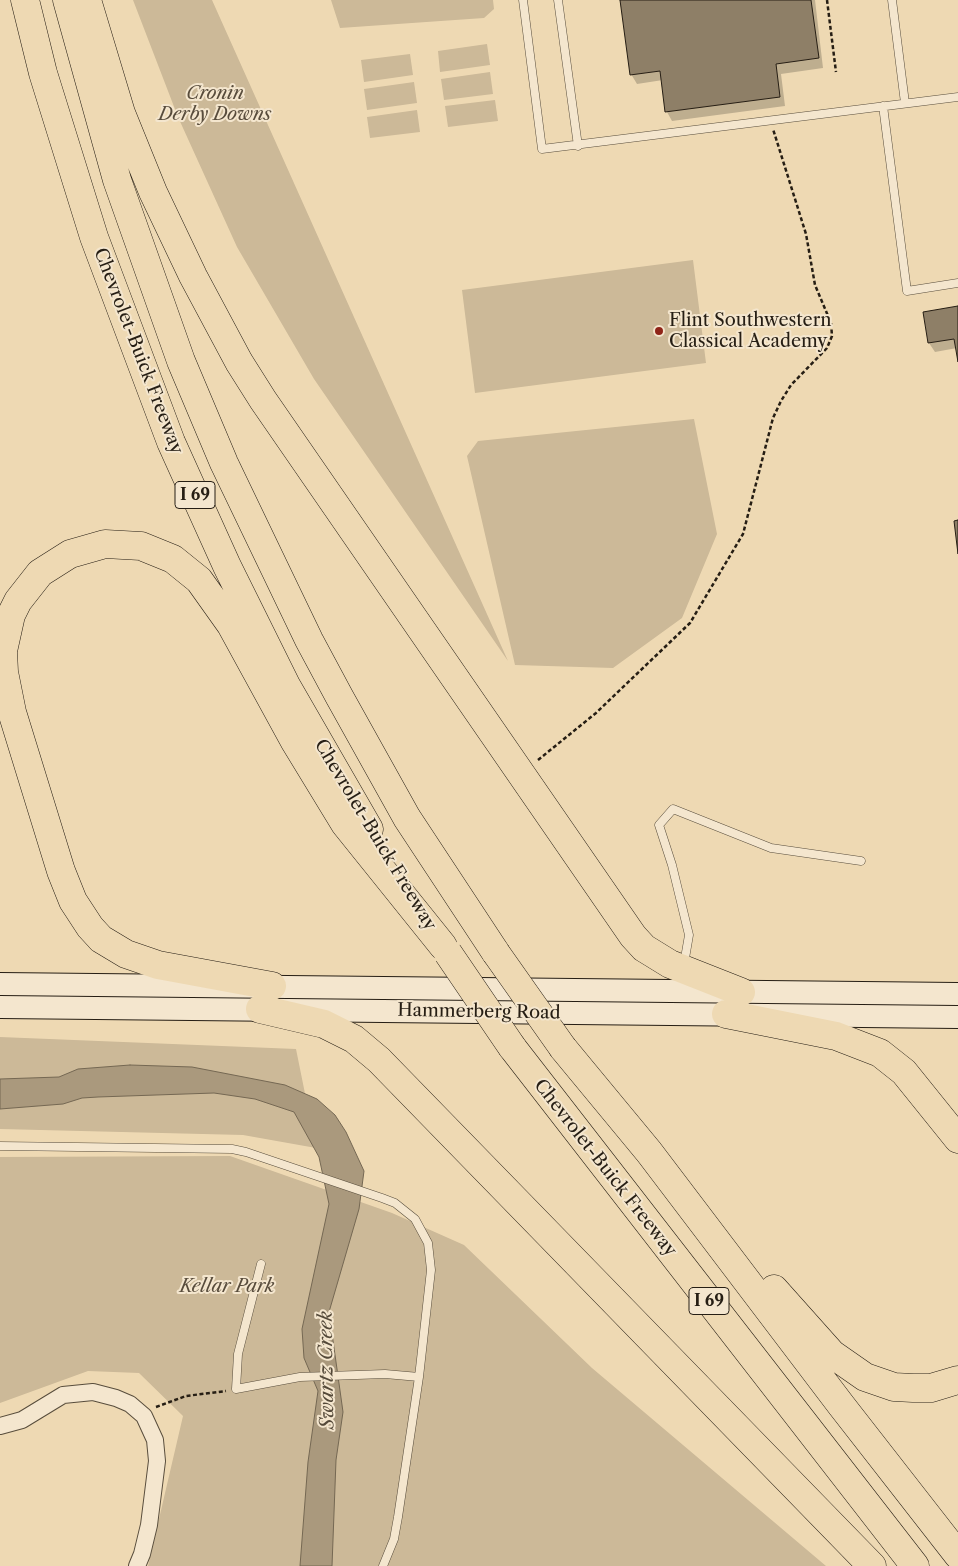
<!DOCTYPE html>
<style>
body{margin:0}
canvas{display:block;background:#eed9b3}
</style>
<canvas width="958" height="1566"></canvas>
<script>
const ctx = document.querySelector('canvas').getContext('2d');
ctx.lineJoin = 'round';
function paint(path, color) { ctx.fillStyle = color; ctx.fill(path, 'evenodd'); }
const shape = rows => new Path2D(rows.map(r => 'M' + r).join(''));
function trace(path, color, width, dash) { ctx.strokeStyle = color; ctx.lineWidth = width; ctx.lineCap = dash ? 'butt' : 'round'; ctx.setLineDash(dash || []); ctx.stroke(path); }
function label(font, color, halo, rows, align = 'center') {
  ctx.font = font + ' "Libre Caslon Text",serif'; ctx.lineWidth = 4; ctx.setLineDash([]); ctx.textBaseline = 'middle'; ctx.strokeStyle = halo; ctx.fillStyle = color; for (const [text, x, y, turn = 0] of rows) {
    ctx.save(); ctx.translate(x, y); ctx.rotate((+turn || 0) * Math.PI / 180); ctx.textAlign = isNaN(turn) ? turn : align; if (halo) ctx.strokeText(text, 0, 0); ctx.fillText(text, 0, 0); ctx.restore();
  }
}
const green = shape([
 [133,0,212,0,508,661,314,379,237,247,178,117],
 [331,0,493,0,494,9,484,18,340,28],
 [487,44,490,65,440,72,438,51],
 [410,54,413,75,364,82,361,60],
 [490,72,493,94,444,100,441,79],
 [414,82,417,103,367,110,364,89],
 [495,100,498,121,448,127,445,106],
 [417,110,420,132,370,138,367,117],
 [693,260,706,363,475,393,462,290],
 [694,419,717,534,682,618,613,668,515,665,467,456,478,441],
 [0,1037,296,1049,316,1148,243,1135,0,1129],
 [230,1156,392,1213,464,1245,592,1368,826,1566,148,1566,183,1416,139,1373,88,1371,0,1403,0,1157]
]);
const water = shape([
 [130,1065,192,1067,285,1085,317,1099,335,1115,346,1132,364,1171,359,1209,329,1312,343,1412,336,1460,332,1566,300,1566,308,1462,318,1391,304,1358,302,1329,329,1204,319,1157,294,1112,255,1099,214,1093,98,1097,82,1098,63,1104,0,1109,0,1079,59,1077,78,1069,130,1065]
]);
const shadow = shape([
 [622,0,815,0,823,68,781,74,785,106,672,121,667,112,663,80,637,84,631,74],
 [958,307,958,354,957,348,935,352,929,343,924,313]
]);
const building = shape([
 [620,0,811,0,819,58,776,64,780,97,665,112,660,71,630,75,620,0],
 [958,306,958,362,954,339,928,343,923,312,958,306],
 [958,520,958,554,954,521,958,520]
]);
const path = shape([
 [827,0,836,72],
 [538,760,596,713,690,623,743,534,773,418,781,401,791,385,827,348,832,336,831,323,815,285,806,234,773,129],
 [156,1407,186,1396,226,1391]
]);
const lane = shape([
 [523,0,542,149,958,97],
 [558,0,578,146],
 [892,0,905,103],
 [883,106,907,291,958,283],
 [684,964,689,935,672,865,659,825,673,809,771,848,861,861],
 [0,1146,232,1149,246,1152,382,1198,395,1203,415,1219,428,1243,431,1270,419,1377,398,1517,394,1539,383,1566],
 [261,1264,238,1354,236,1389,300,1377,385,1374,419,1377]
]);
const street = shape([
 [0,1426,22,1420,63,1395,93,1392,116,1398,130,1404,144,1416,155,1440,157,1461,149,1525,142,1554,137,1566]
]);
const secondary = shape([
 [0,984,958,994],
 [0,1007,958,1017]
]);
const highway = shape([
 [25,0,43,73,94,237,171,442,227,566,286,685,369,829],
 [67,0,117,180,181,361,224,463,309,640,339,696,407,818,496,953],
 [87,0,121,113,153,192,193,276,239,362,263,400,633,936,644,948,670,964,741,992],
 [272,986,158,965,126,954,101,939,90,927,73,901,61,871,12,712,4,672,3,651,11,615,18,601,40,573,70,554,105,544,141,546,173,559,199,580,231,625,295,742,345,824,443,946],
 [260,1009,324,1024,354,1039,379,1060,872,1566],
 [726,1014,836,1036,880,1053,904,1072,958,1139],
 [512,1047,915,1566],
 [563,1048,649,1152,841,1405,958,1555],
 [774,1289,832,1354,865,1377,894,1387,913,1388,931,1388,958,1380]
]);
const highwayBridge = shape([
 [448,953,512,1047],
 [496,953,563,1048]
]);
const markers = [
 [659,331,5,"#8f2418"]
];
const shields = [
 [195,495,40],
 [709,1301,40]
];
const shieldNames = [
 ["I 69",195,495],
 ["I 69",709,1301]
];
const parkNames = [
 ["Cronin",215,94],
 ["Derby Downs",215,115],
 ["Kellar Park",227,1287]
];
const poiNames = [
 ["Flint Southwestern",669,321],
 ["Classical Academy",669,342]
];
const streetNames = [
 ["Chevrolet-Buick Freeway",138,351,69],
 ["Chevrolet-Buick Freeway",375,835,59],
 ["Hammerberg Road",479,1012,1],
 ["Chevrolet-Buick Freeway",605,1168,52]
];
const waterNames = [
 ["Swartz Creek",327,1370,-91]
];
paint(green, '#ccb998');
paint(water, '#aa997d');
trace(water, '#756853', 1);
paint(shadow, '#0003');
paint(building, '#8e7f67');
trace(building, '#261e14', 1);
trace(lane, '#584d3c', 9);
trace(street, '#584d3c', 18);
trace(secondary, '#261e14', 24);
trace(highway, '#261e14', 29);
trace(path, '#261e14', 2.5, [4, 2.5]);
trace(lane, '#f4e6ce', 8);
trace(street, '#f4e6ce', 16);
trace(secondary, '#f4e6ce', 22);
trace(highway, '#eed9b3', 28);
trace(highwayBridge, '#261e14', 29, []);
trace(highwayBridge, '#eed9b3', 28);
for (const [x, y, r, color] of markers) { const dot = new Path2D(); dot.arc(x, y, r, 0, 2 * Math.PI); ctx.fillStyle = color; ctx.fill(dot); trace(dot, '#f4e6ce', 2); }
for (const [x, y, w] of shields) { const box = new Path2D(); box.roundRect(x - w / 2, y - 13.5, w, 27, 4); ctx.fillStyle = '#f4e6ce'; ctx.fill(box); trace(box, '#261e14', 1); }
label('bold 16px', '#261e14', null, shieldNames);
label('italic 18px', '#584c3c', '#f4e6ce', parkNames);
label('18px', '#261e14', '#f4e6ce', poiNames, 'left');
label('18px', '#261e14', '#f4e6ce', streetNames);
label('italic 19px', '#544939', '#f4e6ce', waterNames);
</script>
